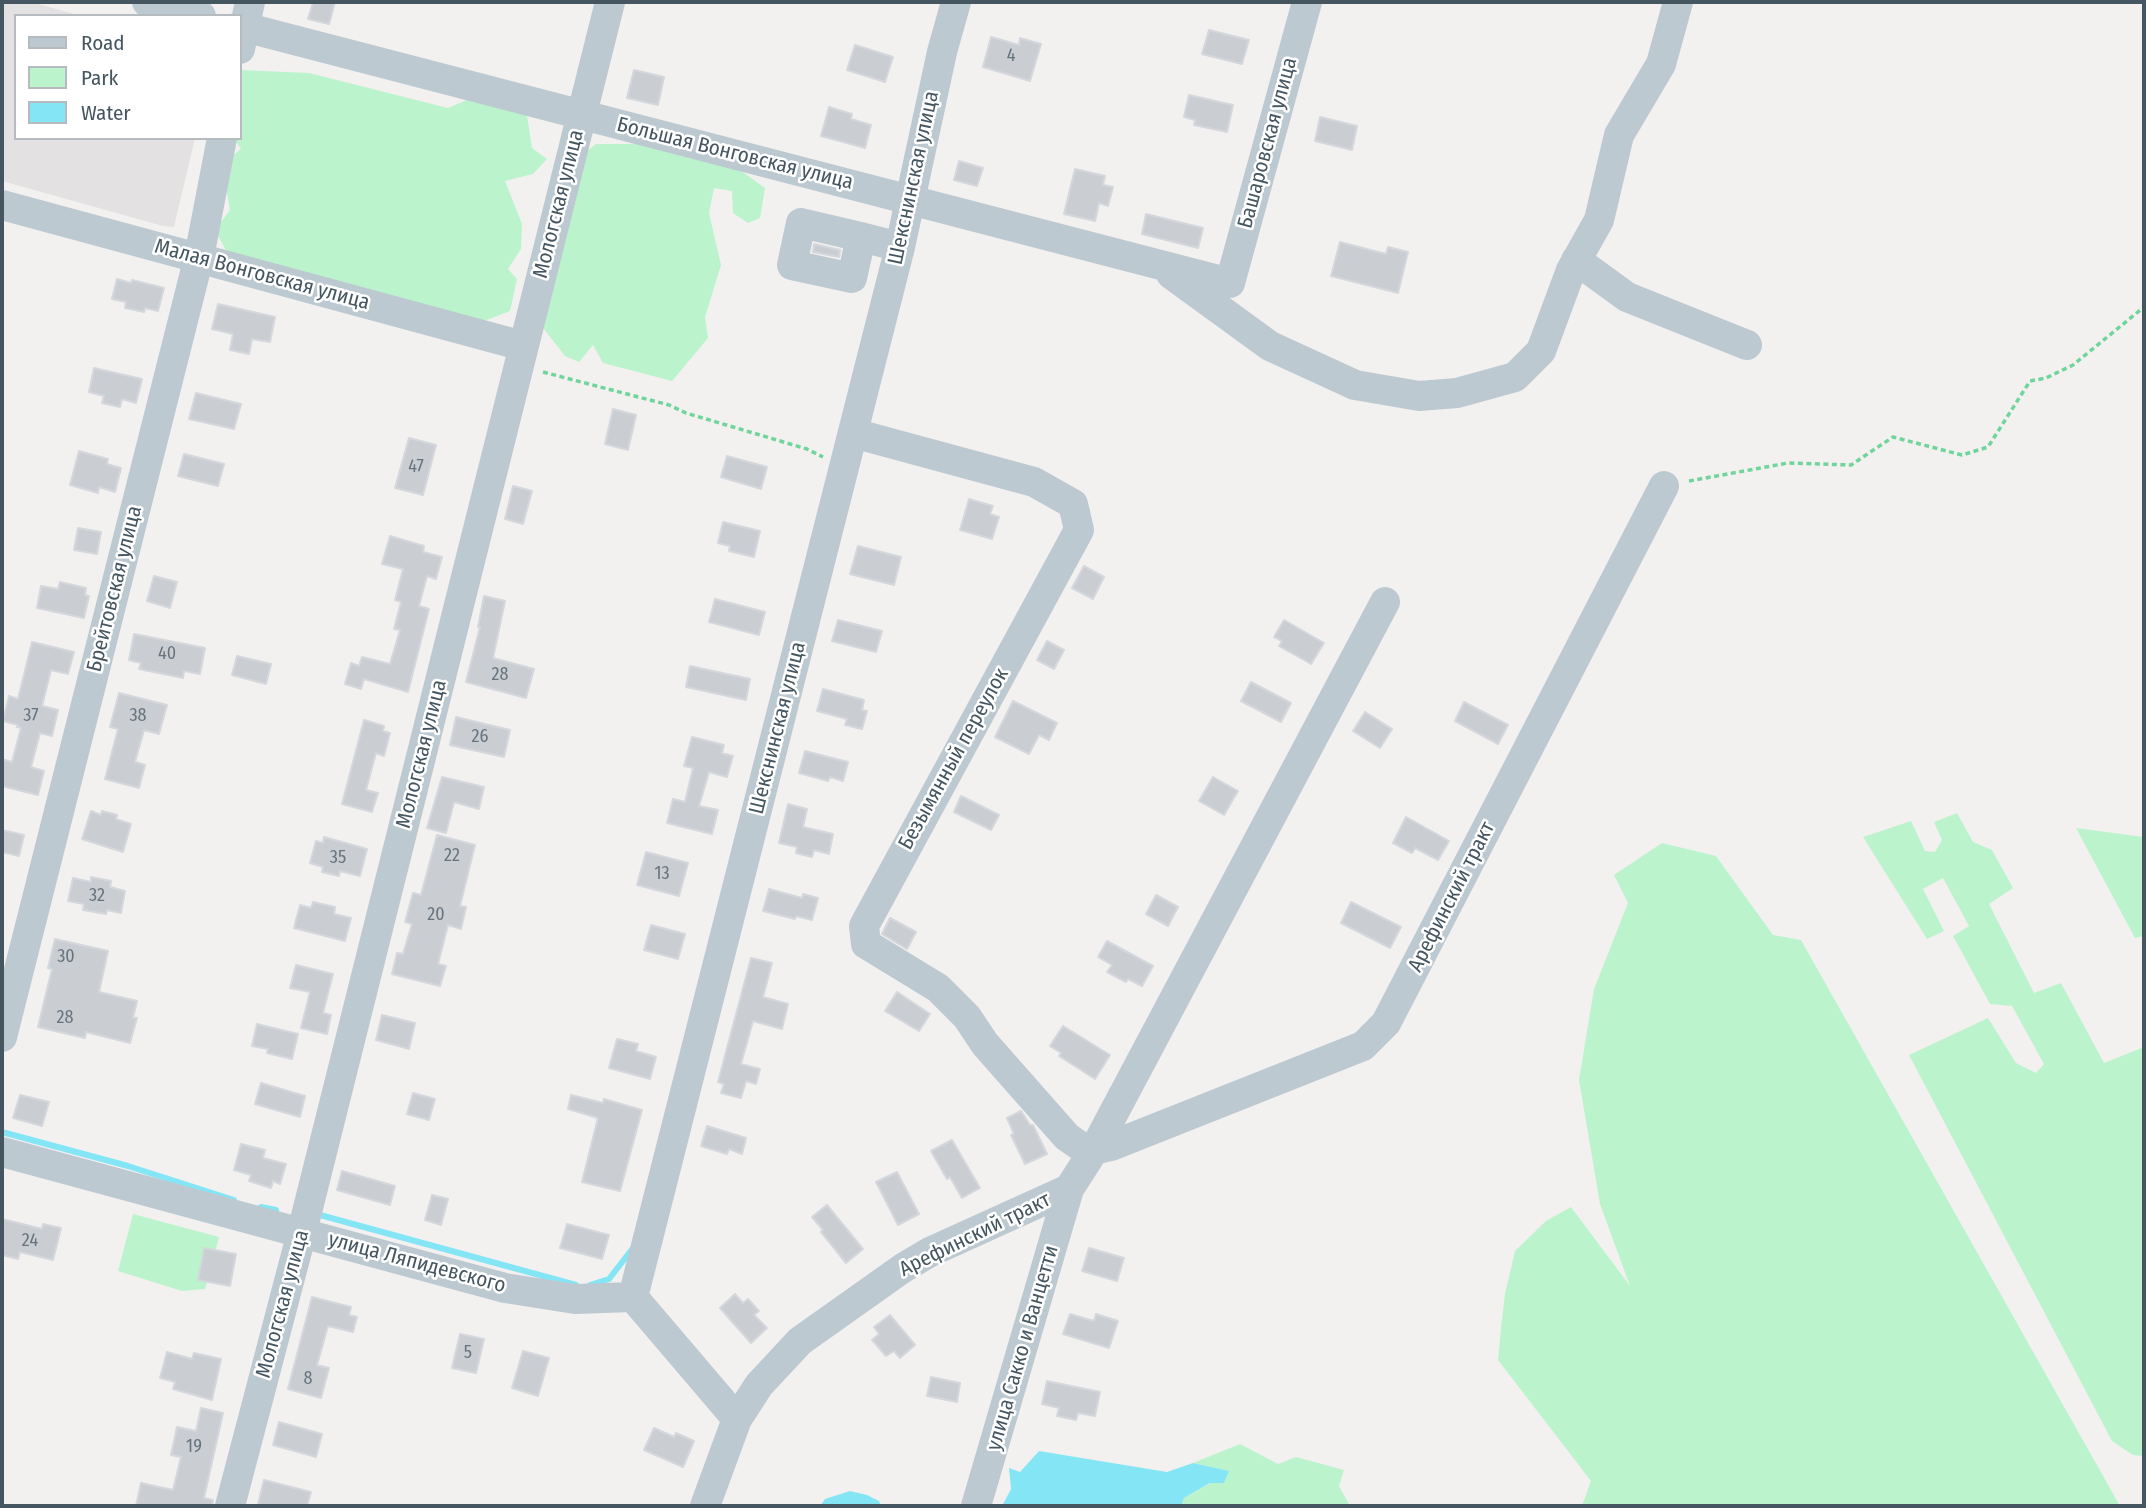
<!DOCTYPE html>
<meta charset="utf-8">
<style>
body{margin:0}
#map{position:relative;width:2146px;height:1508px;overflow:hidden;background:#f3f0f0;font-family:"Fira Sans Condensed",sans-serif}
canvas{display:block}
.frame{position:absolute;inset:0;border:4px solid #465660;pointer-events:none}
.legend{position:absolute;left:14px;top:14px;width:228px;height:126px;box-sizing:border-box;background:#fff;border:2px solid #b5bbbf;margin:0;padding:9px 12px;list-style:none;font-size:21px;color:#465660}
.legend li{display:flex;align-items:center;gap:14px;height:35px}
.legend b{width:35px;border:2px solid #b5bbbf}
</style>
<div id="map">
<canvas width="2146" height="1508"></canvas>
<div class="frame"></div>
<ul class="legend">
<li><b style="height:9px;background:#bdc9d1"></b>Road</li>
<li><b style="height:19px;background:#bbf4cc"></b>Park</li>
<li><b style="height:19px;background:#84e6f5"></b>Water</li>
</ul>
</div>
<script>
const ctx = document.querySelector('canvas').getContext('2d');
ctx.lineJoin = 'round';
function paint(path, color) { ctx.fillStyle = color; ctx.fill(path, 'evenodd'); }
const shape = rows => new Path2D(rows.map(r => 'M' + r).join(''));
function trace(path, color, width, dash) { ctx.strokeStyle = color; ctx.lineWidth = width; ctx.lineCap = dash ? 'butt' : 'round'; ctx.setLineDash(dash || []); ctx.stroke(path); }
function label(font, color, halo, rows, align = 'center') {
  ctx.font = font + ' "Fira Sans Condensed",sans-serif'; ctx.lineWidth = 5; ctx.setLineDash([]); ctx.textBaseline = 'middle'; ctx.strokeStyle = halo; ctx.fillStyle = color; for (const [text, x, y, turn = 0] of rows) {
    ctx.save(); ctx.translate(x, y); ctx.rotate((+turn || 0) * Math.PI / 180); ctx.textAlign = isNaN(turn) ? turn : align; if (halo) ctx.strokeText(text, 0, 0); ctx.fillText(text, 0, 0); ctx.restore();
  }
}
const education = shape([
 [2,2,31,2,81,16,16,16,16,138,195,138,174,227,163,226,2,181]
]);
const green = shape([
 [240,70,309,73,448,108,474,97,527,115,532,148,547,159,533,174,505,181,522,224,521,249,508,269,517,279,510,311,484,321,228,254,215,230,230,210,222,164,241,149,234,138,240,138],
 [596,144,638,144,740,170,765,188,760,218,748,223,733,213,732,191,714,188,709,213,721,265,705,317,708,338,672,381,603,363,593,345,579,362,565,356,536,319,574,161],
 [1957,813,1973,842,1992,850,2013,888,1989,904,2034,993,2061,983,2104,1063,2144,1047,2144,1456,2133,1455,2112,1441,1909,1055,1988,1018,2016,1063,2036,1073,2044,1064,2012,1006,1990,1004,1953,936,1969,926,1943,878,1923,889,1944,931,1927,939,1863,837,1911,821,1925,851,1935,852,1942,840,1934,822],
 [2076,828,2144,837,2144,936,2135,938],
 [1662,843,1716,856,1773,935,1801,940,2120,1506,1582,1506,1591,1481,1498,1360,1501,1328,1505,1294,1515,1251,1546,1221,1571,1207,1630,1286,1600,1204,1579,1080,1594,989,1628,903,1614,875],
 [133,1214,219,1237,205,1289,182,1291,118,1271],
 [1240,1444,1278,1464,1296,1457,1344,1470,1339,1486,1350,1506,1181,1506,1184,1498,1211,1483,1224,1483,1228,1471,1193,1463]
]);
const water = shape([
 [1039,1451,1167,1472,1193,1463,1229,1471,1224,1483,1210,1483,1184,1498,1181,1506,1002,1506,1011,1489,1009,1468,1020,1472],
 [850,1491,867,1495,879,1501,881,1506,820,1506,825,1499]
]);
const stream = shape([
 [2,1132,128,1166,234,1200],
 [261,1207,276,1210],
 [320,1215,576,1285],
 [590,1285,609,1279,633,1248]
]);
const building = shape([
 [313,2,335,2,329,24,308,19,313,2],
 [1209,30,1249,40,1242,64,1202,54,1209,30],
 [991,37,1019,45,1020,38,1041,44,1030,81,983,67,991,37],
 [855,45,893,57,885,82,847,70,855,45],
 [634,70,664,77,658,105,627,98,634,70],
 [1189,95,1233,105,1227,132,1194,125,1195,120,1184,117,1189,95],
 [829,107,852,114,851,119,871,125,865,148,821,136,829,107],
 [1320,117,1357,126,1352,150,1315,141,1320,117],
 [959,161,983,168,977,186,954,180,959,161],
 [1075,169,1105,176,1103,185,1113,187,1108,206,1099,203,1095,221,1064,214,1075,169],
 [1146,214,1203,228,1198,248,1142,234,1146,214],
 [1340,242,1386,254,1388,247,1408,252,1398,293,1331,276,1340,242],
 [814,244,840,250,839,257,813,252,814,244],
 [117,279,131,283,132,280,164,288,158,311,145,308,144,312,125,308,126,302,112,299,117,279],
 [218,304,275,317,270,342,252,339,249,354,230,350,233,334,212,329,218,304],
 [94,368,142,379,136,403,122,399,120,407,102,403,104,396,89,392,94,368],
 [196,393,241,404,234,429,189,419,196,393],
 [613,409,636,415,628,450,605,444,613,409],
 [409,438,436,445,423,495,395,488,409,438],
 [79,451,108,459,107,464,121,468,115,492,99,487,98,493,70,485,79,451],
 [184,454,224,464,218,486,178,476,184,454],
 [727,456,767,467,761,489,721,477,727,456],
 [513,486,532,491,523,524,505,519,513,486],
 [969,499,993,506,990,514,999,517,992,539,960,530,969,499],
 [723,522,760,531,754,557,729,551,730,546,718,543,723,522],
 [78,528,101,532,97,554,74,550,78,528],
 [390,536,424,546,423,552,442,557,436,579,427,576,419,606,429,609,408,692,364,679,361,689,345,684,351,663,359,666,362,657,390,664,400,630,394,629,401,602,395,600,403,569,382,564,390,536],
 [858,546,901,557,894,585,850,574,858,546],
 [1084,566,1104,577,1093,599,1072,588,1084,566],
 [154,576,177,582,170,608,147,601,154,576],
 [60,582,86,588,85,595,89,596,84,618,37,608,41,586,58,589,60,582],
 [484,596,505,601,493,658,534,669,526,698,466,682,480,627,478,627,484,596],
 [715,599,765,612,759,635,709,622,715,599],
 [838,620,882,631,876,652,832,641,838,620],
 [1284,620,1324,643,1311,664,1279,646,1282,641,1274,637,1284,620],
 [134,634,205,648,200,674,184,671,183,678,139,669,141,663,129,660,134,634],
 [1047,641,1064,650,1054,669,1037,660,1047,641],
 [32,642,74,652,68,674,51,670,42,706,58,710,52,736,40,733,31,767,44,771,38,795,2,786,2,759,12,762,21,728,17,727,18,725,3,721,9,696,18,699,32,642],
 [237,656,271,664,266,684,232,675,237,656],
 [690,666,750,679,746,700,686,687,690,666],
 [1251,682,1291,703,1281,722,1241,701,1251,682],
 [823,689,864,700,862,710,867,711,862,729,845,725,847,719,817,711,823,689],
 [119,693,167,705,159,734,144,730,135,762,145,765,139,788,105,779,118,729,110,727,119,693],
 [1013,701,1057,723,1049,740,1039,735,1029,754,995,737,1013,701],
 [1464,702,1508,725,1498,744,1455,721,1464,702],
 [1365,712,1392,729,1380,748,1353,731,1365,712],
 [456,717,510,730,504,757,450,745,456,717],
 [364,720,384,726,383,731,390,733,384,756,376,753,366,790,378,793,372,812,342,804,364,720],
 [692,737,724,745,722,753,733,756,727,777,709,772,699,806,718,810,712,834,667,823,673,799,685,802,693,768,684,766,692,737],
 [805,751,848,762,843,781,830,777,828,781,799,773,805,751],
 [442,777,484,787,479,809,454,802,446,833,427,828,442,777],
 [1213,777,1238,791,1224,815,1199,801,1213,777],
 [961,796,999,815,991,830,954,812,961,796],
 [788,804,807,809,803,827,833,834,829,854,814,850,812,857,796,853,797,847,779,843,788,804],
 [91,811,101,815,102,811,117,815,116,819,131,824,123,852,82,839,91,811],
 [1406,817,1449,841,1438,860,1415,848,1412,853,1393,843,1406,817],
 [2,830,24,835,19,856,2,852,2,830],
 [437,835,475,845,460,906,466,907,461,929,448,925,438,964,446,966,440,986,392,974,397,953,403,954,412,924,405,922,413,893,421,895,437,835],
 [324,837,367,849,360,876,340,871,339,876,322,872,323,867,310,863,316,841,323,843,324,837],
 [646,852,688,863,679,896,637,885,646,852],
 [91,877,111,881,110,887,125,891,121,913,107,910,106,914,83,910,84,904,68,901,73,878,91,882,91,877],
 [769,889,802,898,803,894,818,898,812,920,796,916,795,919,763,911,769,889],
 [1156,895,1178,907,1168,926,1146,914,1156,895],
 [313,902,335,907,334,914,351,918,345,941,294,928,300,905,311,908,313,902],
 [1351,902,1401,927,1390,948,1341,923,1351,902],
 [890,918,916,932,907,949,882,934,890,918],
 [651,925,685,934,678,959,644,950,651,925],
 [55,939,108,951,99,992,137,1001,133,1018,137,1018,130,1043,86,1032,85,1038,38,1027,52,969,48,968,55,939],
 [1107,941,1153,966,1142,986,1128,979,1126,982,1107,972,1112,965,1098,957,1107,941],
 [751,958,772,963,763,997,788,1004,782,1029,753,1021,741,1064,760,1069,756,1084,746,1081,741,1098,721,1093,724,1084,718,1082,751,958],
 [296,965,333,974,323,1013,331,1015,327,1034,301,1028,310,992,290,988,296,965],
 [897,992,930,1014,919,1031,885,1011,897,992],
 [382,1015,415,1023,409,1049,376,1040,382,1015],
 [257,1024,298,1034,292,1059,267,1053,268,1049,252,1046,257,1024],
 [1063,1026,1110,1055,1095,1079,1059,1056,1061,1053,1050,1046,1063,1026],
 [617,1039,638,1044,636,1051,656,1057,650,1079,609,1068,617,1039],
 [261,1083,305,1096,300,1117,255,1104,261,1083],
 [413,1093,435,1099,429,1120,407,1114,413,1093],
 [20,1095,49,1102,42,1126,13,1118,20,1095],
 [571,1095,603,1103,604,1099,642,1110,620,1191,582,1182,598,1118,568,1109,571,1095],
 [1021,1111,1030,1125,1033,1125,1047,1154,1025,1164,1011,1135,1014,1134,1007,1118,1021,1111],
 [707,1126,746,1138,742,1154,729,1149,727,1154,701,1146,707,1126],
 [952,1140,980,1188,962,1198,950,1177,947,1179,931,1151,952,1140],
 [241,1144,265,1150,263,1158,286,1164,280,1184,273,1181,271,1188,249,1181,251,1175,234,1170,241,1144],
 [342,1171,395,1186,390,1205,337,1190,342,1171],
 [897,1172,919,1214,898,1225,876,1182,897,1172],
 [432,1195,448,1199,441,1225,425,1220,432,1195],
 [827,1205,863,1249,846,1263,821,1232,823,1230,812,1217,827,1205],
 [2,1219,42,1229,43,1224,61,1228,53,1260,20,1252,18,1259,2,1255,2,1219],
 [567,1224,609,1235,602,1259,560,1248,567,1224],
 [204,1248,236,1254,230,1286,198,1280,204,1248],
 [1089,1248,1124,1258,1117,1281,1082,1271,1089,1248],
 [735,1294,743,1303,748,1299,759,1311,754,1315,767,1328,751,1343,720,1308,735,1294],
 [312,1297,351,1307,349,1315,357,1317,353,1332,328,1326,317,1365,329,1368,321,1398,288,1389,312,1297],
 [1070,1314,1094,1321,1096,1314,1118,1321,1109,1348,1063,1334,1070,1314],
 [890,1315,915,1345,900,1358,894,1351,886,1356,872,1340,879,1334,874,1327,890,1315],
 [460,1334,484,1339,476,1373,452,1368,460,1334],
 [523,1351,549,1358,538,1396,512,1388,523,1351],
 [167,1352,192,1359,194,1353,221,1359,212,1400,173,1389,175,1382,160,1378,167,1352],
 [931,1377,960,1383,957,1402,927,1396,931,1377],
 [1047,1381,1100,1392,1095,1416,1078,1413,1076,1420,1057,1416,1059,1408,1042,1404,1047,1381],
 [201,1408,223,1413,204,1498,213,1500,212,1506,136,1506,141,1483,173,1490,181,1457,171,1455,177,1427,196,1431,201,1408],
 [279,1422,322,1434,316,1457,273,1445,279,1422],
 [654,1428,674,1437,676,1433,694,1441,683,1467,644,1450,654,1428],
 [264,1480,311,1492,307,1506,267,1506,258,1504,264,1480]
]);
const path = shape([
 [543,372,669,405,686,413,807,449,823,457],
 [1689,481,1788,463,1851,465,1893,437,1962,455,1988,447,2030,381,2046,378,2073,365,2144,307]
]);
const minor = shape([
 [147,2,201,16],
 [240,26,1230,283,1307,2],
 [240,49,250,2],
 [2,205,523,346],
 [861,237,852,278,792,265,801,223,861,237,900,247],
 [1576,260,1627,297,1747,345],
 [1171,274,1270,346,1355,385,1419,396,1457,393,1515,377,1541,351,1571,270,1599,220,1619,135,1661,64,1678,2],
 [853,433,1034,482,1073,504,1079,530,864,926,866,944,938,988,967,1017,985,1044,1067,1137,1080,1146,1094,1150,1111,1146,1363,1046,1386,1023,1664,486],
 [2,1037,199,257,222,138],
 [2,1152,505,1288,575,1299,633,1297],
 [737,1419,633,1297,900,247,942,52,956,2],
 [230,1506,302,1232,610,2],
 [705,1506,737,1419,759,1385,800,1341,903,1268,930,1252,1069,1189],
 [976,1506,1069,1189,1094,1150,1385,602]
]);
const numberNames = [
 ["4",1011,56],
 ["47",416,467],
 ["40",167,654],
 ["28",500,675],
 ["37",31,716],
 ["38",138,716],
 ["26",480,737],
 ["22",452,856],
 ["35",338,858],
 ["13",662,874],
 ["32",97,896],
 ["20",436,915],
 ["30",66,957],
 ["28",65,1018],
 ["24",30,1241],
 ["5",468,1353],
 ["8",308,1379],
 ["19",194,1447]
];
const streetNames = [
 ["Башаровская улица",1268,143,-75],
 ["Большая Вонговская улица",735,154,14],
 ["Шекснинская улица",914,178,-78],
 ["Мологская улица",559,204,-76],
 ["Малая Вонговская улица",262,275,15],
 ["Брейтовская улица",115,589,-76],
 ["Шекснинская улица",778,728,-76],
 ["Мологская улица",422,754,-76],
 ["Безымянный переулок",954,759,-61],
 ["Арефинский тракт",1452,897,-63],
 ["Арефинский тракт",975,1235,-26],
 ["улица Ляпидевского",417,1263,15],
 ["Мологская улица",283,1304,-75],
 ["улица Сакко и Ванцетти",1023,1348,-74]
];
paint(education, '#e4e1e2');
paint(green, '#bbf4cc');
paint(water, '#84e6f5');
trace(stream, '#84e6f5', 6);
paint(building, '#caced3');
trace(building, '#d4d7dc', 2);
trace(path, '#70d59b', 3.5, [5, 3.5]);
trace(minor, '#bdc9d1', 30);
label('18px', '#67747d', null, numberNames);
label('21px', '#465660', '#fff', streetNames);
</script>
